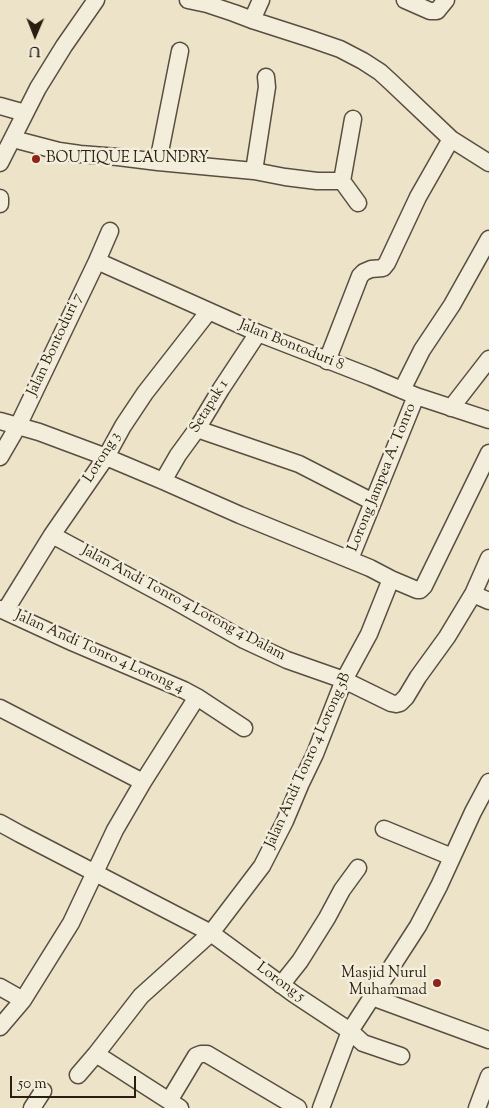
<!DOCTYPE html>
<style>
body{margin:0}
#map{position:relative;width:489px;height:1108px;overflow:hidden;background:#ece3c8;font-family:"Sorts Mill Goudy",serif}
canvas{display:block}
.north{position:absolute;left:10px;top:10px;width:50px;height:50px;-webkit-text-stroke:4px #f3eddb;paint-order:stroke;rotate:181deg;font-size:14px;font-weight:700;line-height:20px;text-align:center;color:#2a1d12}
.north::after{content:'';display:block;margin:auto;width:18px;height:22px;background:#2a1d12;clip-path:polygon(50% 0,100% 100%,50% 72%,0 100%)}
.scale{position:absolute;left:10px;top:1076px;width:126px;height:22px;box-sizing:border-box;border:2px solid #2a1d12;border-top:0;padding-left:6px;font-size:15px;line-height:18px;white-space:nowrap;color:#2a1d12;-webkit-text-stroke:4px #f3eddb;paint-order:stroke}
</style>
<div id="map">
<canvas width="489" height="1108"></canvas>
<div class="north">U</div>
<div class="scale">50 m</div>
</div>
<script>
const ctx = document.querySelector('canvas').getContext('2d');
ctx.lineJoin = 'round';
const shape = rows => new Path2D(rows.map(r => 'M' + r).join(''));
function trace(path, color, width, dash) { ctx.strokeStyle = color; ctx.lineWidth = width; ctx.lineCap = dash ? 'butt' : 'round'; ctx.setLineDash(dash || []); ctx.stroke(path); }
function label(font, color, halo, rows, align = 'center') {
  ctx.font = font + ' "Sorts Mill Goudy",serif'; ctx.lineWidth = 5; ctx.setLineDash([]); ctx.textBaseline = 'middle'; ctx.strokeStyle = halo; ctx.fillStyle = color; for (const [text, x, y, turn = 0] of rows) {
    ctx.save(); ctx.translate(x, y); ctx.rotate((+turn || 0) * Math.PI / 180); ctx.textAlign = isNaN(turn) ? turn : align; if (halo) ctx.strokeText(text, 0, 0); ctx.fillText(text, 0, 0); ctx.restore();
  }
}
const minor = shape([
 [188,0,207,4,234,13,255,21,311,39,340,49,363,61,380,72,392,83,451,139,489,163],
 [405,0,430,11,437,11,446,0],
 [252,20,261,0],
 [0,106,25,113],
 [13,139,59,151,80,154,118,157,158,162,254,171,285,177,317,181,342,181,358,203],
 [158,162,180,51],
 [0,163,38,88,64,46,96,0],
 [254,171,267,87,266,77],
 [342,181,353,119],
 [0,198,0,204],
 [97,261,258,333,371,377,416,396,489,420],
 [327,361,360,276,364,272,371,269,383,268,387,263,418,197,451,139],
 [402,390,422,350,452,305,489,239],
 [451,408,489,359],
 [0,421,39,432,106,457,163,481,240,515,370,568,391,579,417,590,420,590,424,586,489,453],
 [197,429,299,464,373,502],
 [0,457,18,426,97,261,110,231],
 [163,481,178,455,197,429,221,389,258,333],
 [52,535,175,601,244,640,287,660,344,680,391,703,396,704,400,703,406,697,418,677,447,637,473,594,489,558],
 [350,559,416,396],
 [473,594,489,601],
 [0,609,74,643,184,690,197,697,143,782,115,830,71,923,23,1000,0,1027],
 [5,611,52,535,106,457,123,426,145,393,209,311],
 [197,697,244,728],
 [0,708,143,782],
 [0,823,20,834,211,933,294,994,350,1031,363,1043,401,1056],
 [384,829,452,857],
 [281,985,300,961,327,918,342,890,358,868],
 [0,987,23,1000],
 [372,997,489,1040],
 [96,1054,180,1108],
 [78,1075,96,1054,141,996,211,933,262,866,285,821,301,783,315,754,344,680,369,634,391,579],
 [169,1101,196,1056,201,1054,207,1054,298,1108],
 [32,1108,43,1091],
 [321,1108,350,1031,418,926,439,886,473,812,489,782],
 [477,1108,489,1076]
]);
const markers = [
 [36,159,5,"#8f2418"],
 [437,983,5,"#8f2418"]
];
const poiNames = [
 ["BOUTIQUE LAUNDRY",46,159],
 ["Masjid Nurul",427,974,"right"],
 ["Muhammad",427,991,"right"]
];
const streetNames = [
 ["Jalan Bontoduri 7",56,345,-65],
 ["Jalan Bontoduri 8",291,346,22],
 ["Setapak 1",210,407,-58],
 ["Lorong 3",103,458,-58],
 ["Lorong Jampea A. Tonro",383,478,-68],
 ["Jalan Andi Tonro 4 Lorong 4 Dalam",183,604,28],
 ["Jalan Andi Tonro 4 Lorong 4",99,653,24],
 ["Jalan Andi Tonro 4 Lorong 5B",309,761,-66],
 ["Lorong 5",280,983,36]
];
trace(minor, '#5a4e40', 19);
trace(minor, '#f3eddb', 16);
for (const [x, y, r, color] of markers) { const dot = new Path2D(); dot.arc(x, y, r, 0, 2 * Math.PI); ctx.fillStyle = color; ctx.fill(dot); trace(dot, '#f3eddb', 2); }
label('15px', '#2a1d12', '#f3eddb', poiNames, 'left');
label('15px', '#2a1d12', '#f3eddb', streetNames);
</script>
